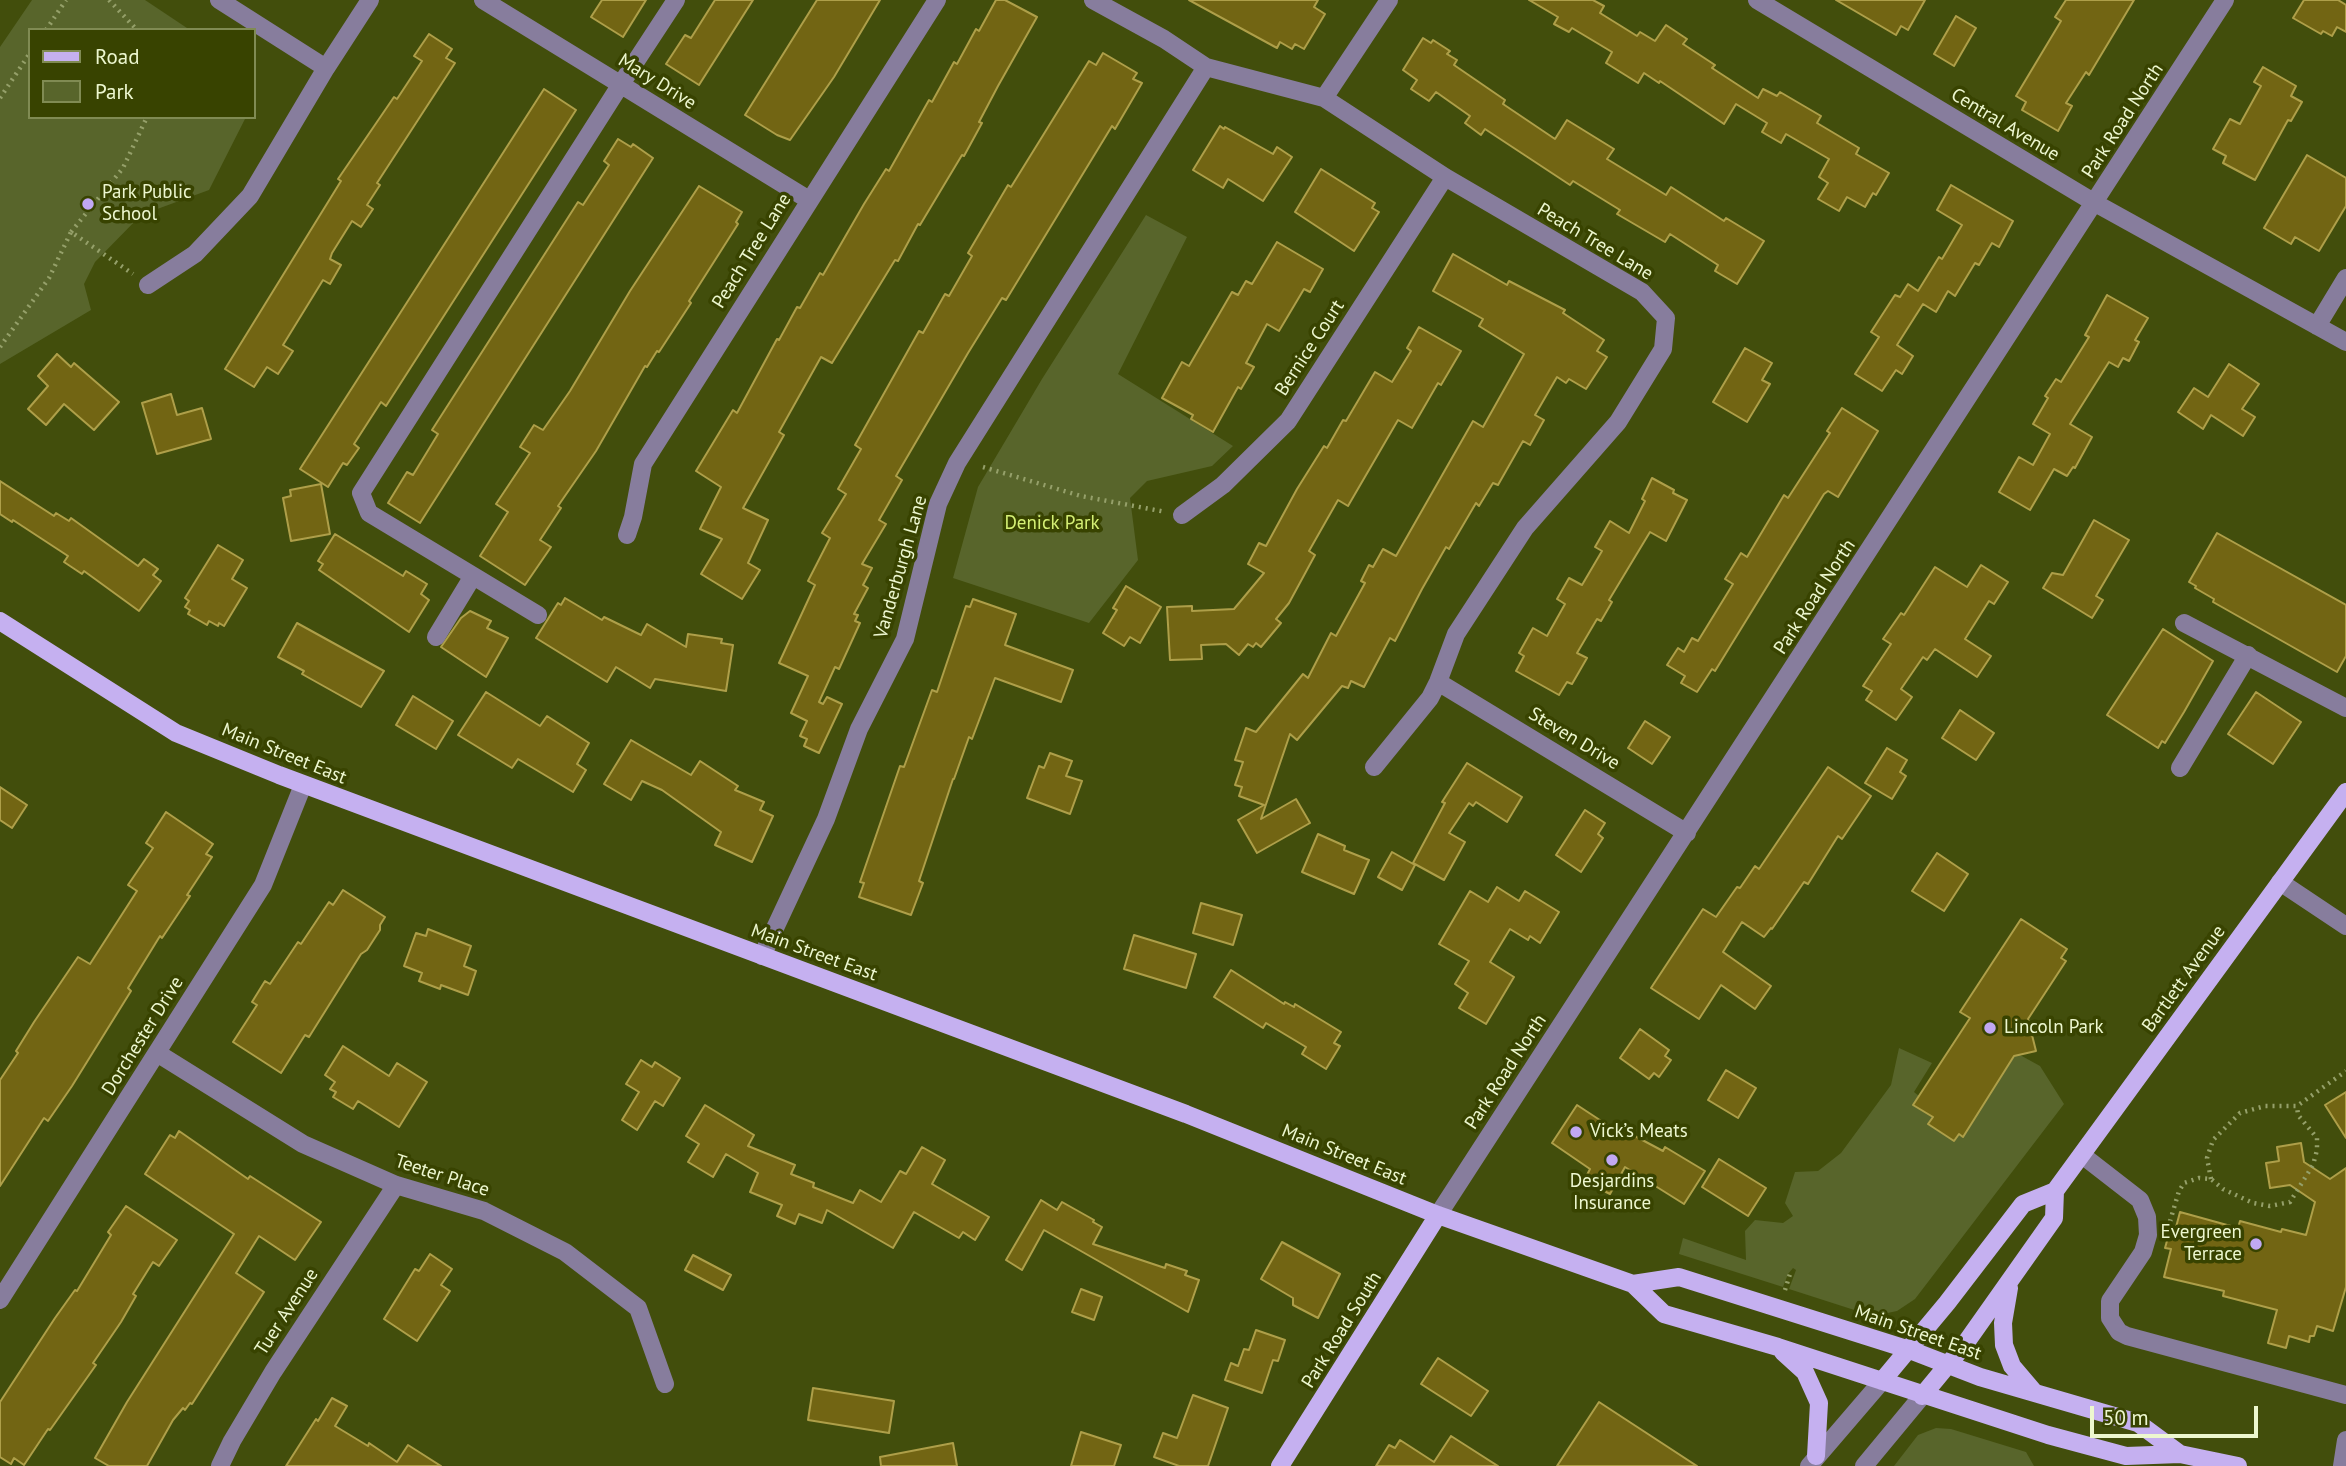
<!DOCTYPE html>
<meta charset="utf-8">
<style>
body{margin:0}
#map{position:relative;width:2346px;height:1466px;overflow:hidden;background:#424e0c;font-family:"PT Sans",sans-serif}
canvas{display:block}
.legend{position:absolute;left:28px;top:28px;width:228px;height:91px;box-sizing:border-box;background:#384300;border:2px solid #808b53;margin:0;padding:9px 12px;list-style:none;font-size:21px;color:#edf7cf}
.legend li{display:flex;align-items:center;gap:14px;height:35px}
.legend b{width:35px;border:2px solid #808b53}
.scale{position:absolute;left:2090px;top:1406px;width:168px;height:32px;box-sizing:border-box;border:4px solid #edf7cf;border-top:0;padding-left:9px;font-size:21px;line-height:24px;white-space:nowrap;color:#edf7cf;-webkit-text-stroke:5px #384300;paint-order:stroke}
</style>
<div id="map">
<canvas width="2346" height="1466"></canvas>
<ul class="legend">
<li><b style="height:9px;background:#c5b0f0"></b>Road</li>
<li><b style="height:19px;background:#58652b"></b>Park</li>
</ul>
<div class="scale">50 m</div>
</div>
<script>
const ctx = document.querySelector('canvas').getContext('2d');
ctx.lineJoin = 'round';
function paint(path, color) { ctx.fillStyle = color; ctx.fill(path, 'evenodd'); }
const shape = rows => new Path2D(rows.map(r => 'M' + r).join(''));
function trace(path, color, width, dash) { ctx.strokeStyle = color; ctx.lineWidth = width; ctx.lineCap = dash ? 'butt' : 'round'; ctx.setLineDash(dash || []); ctx.stroke(path); }
function label(font, color, halo, rows, align = 'center') {
  ctx.font = font + ' "PT Sans",sans-serif'; ctx.lineWidth = 7; ctx.setLineDash([]); ctx.textBaseline = 'middle'; ctx.strokeStyle = halo; ctx.fillStyle = color; for (const [text, x, y, turn = 0] of rows) {
    ctx.save(); ctx.translate(x, y); ctx.rotate((+turn || 0) * Math.PI / 180); ctx.textAlign = isNaN(turn) ? turn : align; if (halo) ctx.strokeText(text, 0, 0); ctx.fillText(text, 0, 0); ctx.restore();
  }
}
const green = shape([
 [32,0,145,0,190,30,30,30,30,117,246,117,209,190,141,215,95,262,84,284,91,310,0,364,0,47],
 [1146,215,1187,237,1118,374,1233,446,1212,466,1147,481,1130,498,1138,560,1089,623,953,578,978,487,1042,379],
 [1899,1048,1932,1063,1914,1092,1919,1096,1914,1105,1933,1117,1929,1125,1954,1141,1959,1134,1963,1136,2017,1052,2020,1051,2020,1055,2040,1066,2064,1104,1915,1299,1897,1311,1873,1316,1789,1289,1796,1270,1793,1268,1788,1274,1783,1287,1679,1254,1683,1238,1746,1260,1745,1231,1755,1220,1783,1223,1793,1216,1785,1203,1795,1172,1818,1171,1841,1153,1891,1085],
 [1936,1428,1951,1429,2026,1452,2034,1466,1894,1466,1918,1435]
]);
const building = shape([
 [602,0,646,0,623,37,591,17,602,0],
 [715,0,753,0,699,85,666,64,685,35,691,38,715,0],
 [817,0,880,0,834,77,790,140,777,135,745,115,817,0],
 [996,0,1005,0,1037,17,998,86,979,122,982,123,964,156,962,155,920,225,918,224,898,261,895,260,832,363,821,357,779,432,784,435,743,508,768,520,748,563,760,570,742,599,701,574,722,539,700,529,721,487,696,471,733,410,737,413,777,339,779,340,797,307,800,308,820,273,823,275,864,204,886,169,889,171,929,100,932,102,954,62,957,64,976,29,979,31,996,0],
 [1189,0,1318,0,1314,7,1325,14,1304,49,1295,44,1292,49,1280,42,1277,48,1189,0],
 [1529,0,1593,0,1604,6,1600,13,1637,36,1640,32,1655,41,1666,25,1687,39,1683,44,1715,65,1712,68,1758,98,1763,89,1777,96,1780,92,1821,116,1817,123,1859,148,1856,154,1889,173,1876,195,1873,193,1865,207,1847,197,1839,211,1818,199,1828,183,1819,177,1829,159,1786,134,1781,143,1762,132,1767,123,1736,104,1724,124,1660,81,1659,83,1644,73,1638,83,1606,63,1612,52,1572,28,1569,32,1554,24,1558,17,1529,0],
 [1836,0,1925,0,1908,30,1901,26,1896,35,1836,0],
 [2066,0,2134,0,2089,75,2086,72,2066,103,2072,106,2058,131,2022,110,2026,102,2016,96,2061,21,2055,17,2066,0],
 [2304,0,2338,0,2346,5,2346,32,2337,27,2332,36,2323,31,2321,34,2293,18,2304,0],
 [1956,16,1976,28,1954,66,1934,54,1956,16],
 [429,34,452,49,446,58,455,63,377,183,380,185,367,205,373,209,361,227,352,221,332,253,330,259,341,265,330,284,323,280,283,345,293,351,278,374,267,367,254,387,225,369,341,181,338,179,394,97,397,99,422,61,414,56,429,34],
 [1423,38,1431,43,1433,40,1450,51,1447,54,1457,60,1454,65,1505,100,1503,104,1555,139,1567,120,1614,149,1607,159,1666,195,1671,187,1724,221,1726,218,1764,241,1737,284,1715,271,1718,265,1670,234,1665,242,1617,214,1620,210,1573,181,1570,185,1485,129,1481,135,1465,123,1470,116,1436,92,1429,101,1411,89,1417,80,1403,70,1423,38],
 [1103,53,1137,73,1133,79,1142,83,1115,129,1112,126,1006,300,1002,298,968,353,896,476,902,480,879,520,886,524,862,564,872,568,863,585,868,588,854,614,858,615,855,621,860,623,839,669,835,667,819,702,823,704,827,697,842,704,819,753,804,746,807,739,800,736,807,721,791,713,808,676,779,663,815,585,808,581,830,538,822,533,846,494,838,489,861,449,855,445,919,331,923,333,945,294,949,296,972,256,968,253,1008,185,1011,187,1089,61,1096,65,1103,53],
 [2263,67,2296,86,2291,96,2302,102,2291,121,2288,120,2255,180,2223,163,2226,156,2213,149,2230,119,2240,124,2261,86,2254,82,2263,67],
 [544,89,576,110,386,406,381,402,354,444,359,448,347,465,343,463,328,487,300,469,544,89],
 [1220,126,1224,129,1225,127,1273,154,1277,147,1292,157,1263,201,1228,179,1223,188,1193,170,1220,126],
 [618,139,631,147,633,144,653,158,420,523,388,503,407,472,413,475,438,434,432,430,578,202,583,205,609,165,604,161,618,139],
 [2307,155,2346,178,2346,206,2319,251,2295,237,2291,244,2264,228,2307,155],
 [1321,169,1375,203,1372,208,1379,212,1354,251,1295,212,1321,169],
 [1951,185,2013,221,1999,247,1992,243,1979,265,1975,263,1955,296,1948,291,1936,312,1923,304,1897,345,1913,356,1902,374,1896,370,1882,391,1855,374,1879,337,1871,332,1895,295,1900,297,1908,284,1918,291,1939,257,1942,259,1962,225,1937,210,1951,185],
 [699,186,742,212,736,222,738,224,689,301,691,303,659,352,657,351,647,367,645,366,596,451,558,506,561,508,540,540,551,547,525,585,480,556,508,512,496,504,530,453,520,447,534,425,543,430,570,391,630,291,699,186],
 [1277,242,1323,269,1310,292,1304,289,1279,331,1267,324,1246,363,1254,367,1241,389,1238,387,1213,432,1191,419,1193,415,1162,398,1182,362,1189,366,1232,292,1238,295,1246,281,1252,284,1277,242],
 [1453,254,1507,285,1509,281,1565,310,1563,313,1604,340,1597,351,1607,357,1586,389,1569,379,1566,383,1557,377,1535,415,1544,420,1530,445,1523,441,1498,485,1493,483,1479,506,1476,503,1449,549,1446,547,1422,589,1395,641,1390,638,1364,687,1351,681,1348,688,1342,686,1297,740,1290,734,1261,819,1296,799,1310,823,1257,853,1238,820,1264,805,1239,796,1242,787,1235,785,1243,762,1235,760,1246,728,1256,732,1303,674,1308,678,1331,633,1336,636,1365,583,1361,581,1369,565,1373,567,1383,549,1396,556,1473,421,1483,427,1524,354,1479,326,1483,319,1433,291,1453,254],
 [2107,295,2148,318,2135,340,2139,342,2129,361,2123,358,2118,367,2109,362,2070,424,2092,437,2075,468,2073,467,2067,476,2054,469,2030,510,1999,492,2019,457,2033,465,2050,434,2033,424,2048,398,2045,396,2056,379,2061,382,2089,337,2085,335,2107,295],
 [1419,327,1461,351,1441,385,1438,383,1412,428,1398,420,1348,506,1338,500,1309,551,1315,555,1289,603,1276,619,1281,623,1261,647,1256,643,1253,647,1248,644,1239,655,1226,644,1201,645,1202,659,1170,660,1167,607,1192,606,1192,611,1234,609,1264,573,1248,564,1259,543,1266,546,1297,489,1324,446,1327,448,1343,420,1346,421,1375,372,1392,382,1411,351,1407,348,1419,327],
 [1745,348,1772,363,1762,380,1770,384,1747,422,1713,402,1745,348],
 [57,354,71,367,74,363,119,402,94,430,64,404,46,425,28,409,48,386,38,376,57,354],
 [2229,364,2259,384,2242,409,2255,417,2243,436,2211,415,2203,429,2178,412,2194,388,2208,397,2229,364],
 [171,394,177,415,202,408,211,439,157,454,142,403,171,394],
 [1842,408,1878,431,1838,497,1828,491,1824,494,1715,671,1712,669,1697,692,1681,683,1685,676,1667,665,1678,648,1684,652,1692,638,1698,641,1733,584,1725,579,1741,553,1747,557,1784,495,1788,498,1830,433,1827,431,1842,408],
 [1652,478,1674,490,1673,493,1687,500,1666,541,1650,532,1609,600,1612,602,1601,621,1597,619,1577,653,1587,658,1572,684,1567,682,1559,695,1516,671,1524,656,1519,653,1533,628,1547,636,1565,604,1557,599,1569,578,1582,585,1602,551,1595,547,1610,521,1629,533,1645,501,1642,499,1652,478],
 [0,481,54,516,56,513,69,521,71,518,138,566,144,559,158,569,153,575,161,581,139,611,84,571,82,574,64,562,68,556,13,520,12,522,0,514,0,481],
 [321,484,330,534,291,541,283,498,291,496,290,490,321,484],
 [2094,520,2129,540,2096,596,2103,600,2092,618,2043,588,2052,573,2063,575,2094,520],
 [2217,533,2346,605,2346,656,2337,672,2213,602,2214,599,2195,588,2196,586,2189,582,2217,533],
 [335,534,403,576,406,571,427,584,421,594,429,600,409,632,319,570,323,564,318,561,335,534],
 [218,545,243,560,232,579,247,588,224,626,219,623,218,626,209,621,207,625,188,614,190,610,185,607,189,601,185,598,218,545],
 [1981,565,2008,582,1994,604,1989,601,1965,639,1991,656,1977,677,1935,649,1927,660,1923,657,1901,689,1912,697,1896,720,1866,700,1872,691,1863,686,1891,644,1883,639,1901,613,1904,615,1935,567,1967,587,1981,565],
 [1126,586,1161,607,1140,643,1130,637,1124,646,1103,633,1117,610,1113,608,1126,586],
 [565,598,602,620,604,617,641,635,647,624,686,647,688,634,722,639,721,643,733,645,726,691,655,679,650,688,616,667,607,682,536,638,558,603,561,605,565,598],
 [973,599,1016,614,1005,645,1073,670,1061,702,995,678,972,739,969,737,954,779,953,779,919,881,923,883,911,915,859,897,864,883,860,882,900,766,904,767,932,690,937,692,966,606,970,607,973,599],
 [470,611,491,621,487,628,508,638,486,677,441,647,461,618,470,611],
 [297,623,384,671,361,707,302,674,304,671,278,657,297,623],
 [2163,629,2213,661,2184,712,2165,743,2162,741,2158,748,2107,715,2163,629],
 [486,692,540,726,547,716,589,743,577,764,586,770,573,792,518,759,512,768,458,735,486,692],
 [2256,692,2301,722,2273,764,2228,734,2256,692],
 [413,696,453,721,436,749,396,725,413,696],
 [1960,710,1994,733,1976,760,1942,738,1960,710],
 [1645,721,1670,737,1652,764,1628,748,1645,721],
 [631,740,691,775,700,761,738,786,735,790,764,802,760,810,773,816,752,862,715,845,721,832,662,790,642,781,631,800,604,784,631,740],
 [1887,748,1907,760,1900,772,1906,776,1892,799,1865,783,1887,748],
 [1050,753,1072,761,1066,776,1082,781,1070,814,1027,798,1039,766,1044,768,1050,753],
 [1467,763,1522,797,1507,822,1476,802,1473,806,1469,803,1449,833,1465,842,1444,880,1413,863,1445,803,1442,802,1467,763],
 [1828,767,1871,796,1842,839,1838,836,1808,884,1804,882,1772,929,1771,928,1764,937,1742,922,1723,952,1771,986,1755,1009,1721,985,1699,1019,1651,988,1703,909,1716,917,1737,887,1740,888,1755,866,1759,869,1828,767],
 [0,787,27,805,12,828,0,820,0,787],
 [1585,810,1605,823,1598,834,1603,838,1581,872,1556,855,1585,810],
 [166,812,213,844,206,854,212,857,187,895,190,896,162,938,160,936,128,988,131,991,72,1086,48,1121,44,1118,0,1186,0,1080,18,1053,16,1051,34,1022,78,957,90,964,137,891,128,885,153,848,146,843,166,812],
 [1318,834,1345,846,1344,850,1369,860,1354,894,1302,872,1318,834],
 [1392,852,1415,865,1402,890,1378,877,1392,852],
 [1937,853,1968,874,1944,911,1912,891,1937,853],
 [1497,887,1519,901,1525,891,1559,912,1540,943,1530,936,1528,940,1510,929,1490,962,1514,977,1486,1024,1459,1008,1468,993,1455,984,1469,961,1439,944,1470,891,1488,902,1497,887],
 [343,890,385,917,380,925,380,930,367,950,361,954,309,1037,305,1035,281,1073,233,1042,257,1005,252,1002,265,981,270,984,298,942,301,944,329,902,333,905,343,890],
 [1201,903,1242,915,1233,945,1193,933,1201,903],
 [2021,919,2067,949,2061,958,2066,961,2028,1019,2036,1051,2014,1056,1963,1137,1959,1134,1954,1141,1928,1124,1933,1117,1913,1105,1970,1018,1960,1012,2021,919],
 [428,929,471,946,464,966,476,971,468,995,441,985,440,989,419,981,422,973,404,966,416,933,426,936,428,929],
 [1134,935,1196,954,1186,988,1124,969,1134,935],
 [1231,970,1284,1004,1285,1002,1294,1007,1295,1004,1341,1032,1334,1043,1340,1046,1326,1069,1302,1054,1306,1047,1266,1023,1263,1028,1214,997,1231,970],
 [1640,1029,1669,1050,1665,1056,1671,1060,1659,1077,1654,1073,1649,1079,1620,1058,1640,1029],
 [343,1046,389,1076,397,1063,427,1082,399,1127,358,1101,353,1109,333,1097,336,1092,330,1089,335,1082,325,1075,343,1046],
 [641,1060,652,1067,655,1062,680,1078,663,1106,655,1101,637,1130,622,1120,639,1092,626,1084,641,1060],
 [1726,1070,1756,1088,1738,1118,1708,1100,1726,1070],
 [2346,1092,2346,1138,2325,1105,2346,1092],
 [705,1105,754,1135,748,1146,795,1165,791,1174,814,1183,813,1187,853,1203,860,1190,881,1202,900,1171,906,1174,922,1147,945,1160,932,1184,989,1217,975,1240,963,1232,959,1238,914,1212,893,1248,827,1210,822,1223,799,1214,795,1224,777,1216,782,1205,750,1192,758,1173,726,1154,713,1177,688,1162,699,1144,686,1136,705,1105],
 [1577,1105,1612,1128,1614,1125,1663,1151,1665,1147,1705,1171,1684,1204,1625,1167,1610,1194,1584,1181,1590,1169,1552,1143,1577,1105],
 [179,1131,248,1179,250,1176,321,1222,295,1260,259,1236,236,1273,264,1292,192,1404,190,1403,185,1410,183,1408,173,1420,147,1466,109,1466,95,1458,127,1402,234,1234,145,1174,170,1135,175,1138,179,1131],
 [2301,1143,2304,1162,2330,1179,2346,1168,2346,1287,2333,1331,2317,1326,2314,1336,2310,1336,2309,1342,2289,1336,2286,1348,2268,1343,2277,1310,2223,1296,2224,1291,2164,1277,2171,1249,2165,1248,2170,1230,2175,1231,2180,1212,2238,1228,2240,1221,2281,1232,2282,1229,2306,1235,2315,1202,2290,1185,2270,1188,2266,1163,2279,1161,2277,1147,2301,1143],
 [1719,1159,1766,1188,1748,1216,1702,1187,1719,1159],
 [1041,1200,1057,1210,1062,1202,1094,1220,1093,1222,1102,1227,1093,1244,1165,1268,1166,1264,1187,1271,1185,1275,1199,1280,1188,1312,1044,1230,1022,1270,1006,1260,1041,1200],
 [126,1206,177,1240,159,1266,153,1262,133,1294,136,1296,121,1322,93,1363,96,1365,50,1430,48,1429,24,1465,14,1458,11,1464,0,1457,0,1402,55,1318,75,1290,77,1291,111,1235,108,1232,126,1206],
 [1282,1242,1340,1274,1318,1318,1293,1305,1293,1298,1261,1279,1282,1242],
 [430,1254,452,1269,441,1285,450,1291,417,1341,384,1319,415,1269,419,1271,430,1254],
 [693,1255,731,1275,723,1290,685,1270,693,1255],
 [1081,1289,1102,1297,1094,1320,1072,1312,1081,1289],
 [1256,1330,1285,1340,1278,1361,1273,1360,1262,1393,1225,1380,1231,1363,1238,1366,1244,1349,1249,1350,1256,1330],
 [1438,1358,1488,1391,1471,1416,1421,1384,1438,1358],
 [813,1388,894,1401,889,1433,808,1420,813,1388],
 [1193,1395,1228,1408,1208,1466,1179,1466,1154,1457,1163,1433,1177,1438,1193,1395],
 [332,1398,347,1406,335,1426,368,1446,369,1443,397,1462,408,1445,441,1466,286,1466,316,1419,318,1421,332,1398],
 [1599,1402,1697,1466,1557,1466,1599,1402],
 [1081,1432,1121,1445,1114,1466,1071,1466,1081,1432],
 [1451,1436,1498,1466,1376,1466,1389,1445,1395,1448,1400,1440,1434,1462,1451,1436],
 [953,1443,957,1466,881,1466,880,1457,953,1443]
]);
const path = shape([
 [109,0,137,30],
 [46,30,66,0],
 [0,98,30,53],
 [71,232,123,168,147,117],
 [0,347,49,278,71,232,133,274],
 [983,467,1081,496,1166,512],
 [2211,1179,2207,1158,2213,1140,2240,1113,2265,1106,2297,1106,2346,1071],
 [2168,1228,2179,1191,2184,1183,2199,1178,2211,1179,2223,1189,2253,1203,2270,1206,2290,1202,2313,1165,2317,1150,2317,1138,2298,1115,2297,1106],
 [1785,1290,1790,1274]
]);
const minor = shape([
 [219,0,326,68],
 [483,0,809,200],
 [1093,0,1164,39,1206,67,1324,98,1445,177,1642,292,1666,318,1663,349,1618,422,1525,528,1456,634,1438,682,1430,698,1374,767],
 [1757,0,2095,203,2346,342],
 [1324,98,1389,0],
 [148,285,195,254,250,196,326,68,370,0],
 [2317,326,2346,278],
 [1182,515,1223,485,1288,421,1445,177],
 [627,535,633,517,643,464,937,0],
 [538,615,369,513,361,493,621,84,676,0],
 [2184,623,2346,708],
 [436,637,473,576],
 [1438,682,1687,833],
 [2180,768,2248,655],
 [2280,882,2346,926],
 [762,956,826,819,859,729,905,639,938,504,957,463,1206,67],
 [157,1053,303,1144,396,1185,484,1211,565,1252,638,1308,665,1384],
 [2082,1155,2140,1200,2147,1217,2148,1235,2143,1252,2110,1301,2110,1318,2119,1332,2127,1336,2346,1395],
 [1438,1215,2225,0],
 [0,1300,263,885,303,785],
 [220,1466,232,1441,273,1372,396,1185],
 [1809,1466,1882,1381],
 [1864,1466,1922,1396],
 [2342,1466,2346,1440]
]);
const major = shape([
 [0,621,176,733,279,775,1186,1114,1438,1215,1633,1284,1664,1314,1778,1347,2048,1435,2126,1456,2180,1454,2238,1466],
 [1633,1284,1679,1277,1910,1350,1980,1377,2138,1423,2180,1454],
 [2009,1288,2003,1323,2004,1345,2012,1366,2035,1393],
 [1783,1352,1805,1372,1819,1403,1816,1456],
 [1882,1381,1947,1303,2023,1204,2055,1191,2346,792],
 [1922,1396,1965,1344,2054,1218,2055,1191],
 [1280,1466,1438,1215]
]);
const markers = [
 [88,204,7,"#c1a8f3"],
 [1990,1028,7,"#c1a8f3"],
 [1576,1132,7,"#c1a8f3"],
 [1612,1160,7,"#c1a8f3"],
 [2256,1244,7,"#c1a8f3"]
];
const streetNames = [
 ["Mary Drive",657,82,32],
 ["Park Road North",2123,121,-57],
 ["Central Avenue",2005,125,31],
 ["Peach Tree Lane",1595,242,31],
 ["Peach Tree Lane",752,251,-58],
 ["Bernice Court",1310,348,-57],
 ["Vanderburgh Lane",901,567,-74],
 ["Park Road North",1815,597,-57],
 ["Steven Drive",1574,739,31],
 ["Main Street East",284,754,22],
 ["Main Street East",814,953,20],
 ["Bartlett Avenue",2184,979,-54],
 ["Dorchester Drive",143,1036,-58],
 ["Park Road North",1506,1072,-57],
 ["Main Street East",1344,1155,22],
 ["Teeter Place",442,1176,18],
 ["Tuer Avenue",287,1312,-57],
 ["Park Road South",1342,1330,-58],
 ["Main Street East",1918,1333,19]
];
const poiNames = [
 ["Park Public",102,193],
 ["School",102,215],
 ["Lincoln Park",2004,1028],
 ["Vick’s Meats",1590,1132],
 ["Desjardins",1612,1182,"center"],
 ["Insurance",1612,1204,"center"],
 ["Evergreen",2242,1233,"right"],
 ["Terrace",2242,1255,"right"]
];
const parkNames = [
 ["Denick Park",1052,524]
];
paint(green, '#58652b');
paint(building, '#726513');
trace(building, '#ae9f49', 2);
trace(path, '#95a06a', 4.5, [2, 5]);
trace(minor, '#877d9d', 18);
trace(major, '#c5b0f0', 18);
for (const [x, y, r, color] of markers) { const dot = new Path2D(); dot.arc(x, y, r, 0, 2 * Math.PI); ctx.fillStyle = color; ctx.fill(dot); trace(dot, '#384300', 2.5); }
label('19px', '#edf7cf', '#384300', streetNames);
label('19px', '#edf7cf', '#384300', poiNames, 'left');
label('19px', '#d5f075', '#384300', parkNames);
</script>
